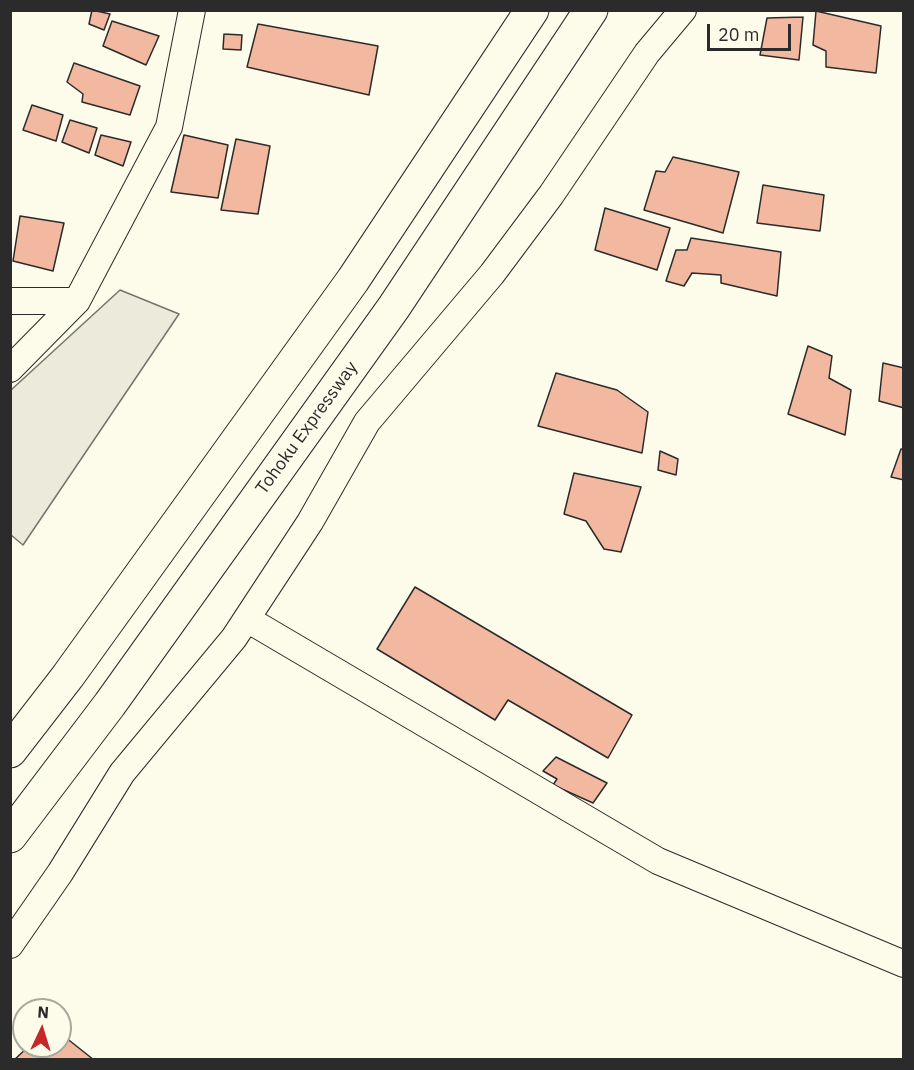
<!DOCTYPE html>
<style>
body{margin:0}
#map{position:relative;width:914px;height:1070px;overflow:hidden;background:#fdfbea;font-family:"IBM Plex Sans",sans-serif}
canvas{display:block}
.frame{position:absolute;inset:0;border:12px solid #2b2b2b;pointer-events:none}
.north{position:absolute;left:12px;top:998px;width:60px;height:60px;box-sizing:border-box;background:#fdfbea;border:2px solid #a9a89e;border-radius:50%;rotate:4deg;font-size:16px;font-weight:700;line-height:24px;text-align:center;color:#2b2b2b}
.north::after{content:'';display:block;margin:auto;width:21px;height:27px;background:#c62828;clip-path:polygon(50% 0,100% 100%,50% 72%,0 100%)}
.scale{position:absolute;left:707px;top:24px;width:84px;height:27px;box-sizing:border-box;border:3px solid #2b2b2b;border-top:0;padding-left:8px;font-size:18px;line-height:21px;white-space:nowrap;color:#2b2b2b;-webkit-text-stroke:4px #fdfbea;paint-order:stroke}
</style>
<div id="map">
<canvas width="914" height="1070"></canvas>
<div class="frame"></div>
<div class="north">N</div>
<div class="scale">20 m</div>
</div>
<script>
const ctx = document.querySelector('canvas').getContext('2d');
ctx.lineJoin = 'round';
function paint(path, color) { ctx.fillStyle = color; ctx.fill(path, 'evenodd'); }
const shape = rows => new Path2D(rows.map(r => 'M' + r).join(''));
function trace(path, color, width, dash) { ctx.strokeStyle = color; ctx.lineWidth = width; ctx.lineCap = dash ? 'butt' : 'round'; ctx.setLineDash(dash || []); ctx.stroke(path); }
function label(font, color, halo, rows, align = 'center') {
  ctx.font = font + ' "IBM Plex Sans",sans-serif'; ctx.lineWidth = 4.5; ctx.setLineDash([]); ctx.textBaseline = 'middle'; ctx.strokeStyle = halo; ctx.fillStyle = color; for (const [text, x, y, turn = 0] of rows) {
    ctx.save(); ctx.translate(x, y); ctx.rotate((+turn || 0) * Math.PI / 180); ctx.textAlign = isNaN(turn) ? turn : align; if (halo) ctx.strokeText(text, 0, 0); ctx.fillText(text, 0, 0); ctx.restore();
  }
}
const green = shape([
 [120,290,179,314,23,545,11,535,11,390,120,290]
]);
const building = shape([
 [92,10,110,14,104,30,89,24,92,10],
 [816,11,881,26,876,73,826,67,826,51,813,45,816,11],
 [803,17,799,60,760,55,767,18,803,17],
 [112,21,159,36,146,65,103,46,112,21],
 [258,24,378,46,369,95,247,67,258,24],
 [224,34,242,35,241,50,223,49,224,34],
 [74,63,140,86,130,115,82,102,83,94,67,82,74,63],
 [32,105,63,115,56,141,23,130,32,105],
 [70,120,97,128,89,153,62,142,70,120],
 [101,135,131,142,123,166,95,155,101,135],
 [184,135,228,145,218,198,171,192,184,135],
 [236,139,270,146,258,214,221,210,236,139],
 [673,157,739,172,723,233,644,210,656,171,665,172,673,157],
 [763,185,824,195,820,231,757,223,763,185],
 [605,208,670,228,657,270,595,250,605,208],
 [20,216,64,223,53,271,13,261,20,216],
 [691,238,781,252,777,296,721,283,721,275,692,273,684,286,666,281,676,250,687,250,691,238],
 [808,346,832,356,829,378,851,390,845,435,788,414,808,346],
 [883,363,904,368,904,408,879,401,883,363],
 [556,373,617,390,648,412,642,453,538,426,556,373],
 [901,449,904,449,904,480,891,477,901,449],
 [660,451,678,459,676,475,658,470,660,451],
 [574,473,641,487,621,552,604,549,586,521,564,514,574,473],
 [415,587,632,715,608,758,508,700,495,720,377,649,415,587],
 [556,757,607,783,593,803,553,785,557,779,543,771,556,757],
 [60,1033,94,1060,14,1060,29,1046,60,1046,60,1033]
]);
const minor = shape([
 [10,301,77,301],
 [10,369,77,301,169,127,192,10],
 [247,619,658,861,904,964],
 [10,945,60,873,122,773,234,638,310,522,367,422,492,274,551,195,647,53,683,10]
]);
const motorway = shape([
 [10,751,68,676,353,280,532,10],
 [10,836,110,704,394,307,591,10]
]);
const streetNames = [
 ["Tohoku Expressway",307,428,-54]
];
paint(green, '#ecebdb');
trace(green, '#74746e', 1.5);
paint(building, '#f2b8a0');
trace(building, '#2b2b2b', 1.5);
trace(minor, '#2b2b2b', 28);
trace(motorway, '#2b2b2b', 35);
trace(minor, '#fdfbea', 26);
trace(motorway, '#fdfbea', 33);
label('18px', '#2b2b2b', '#fdfbea', streetNames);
</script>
